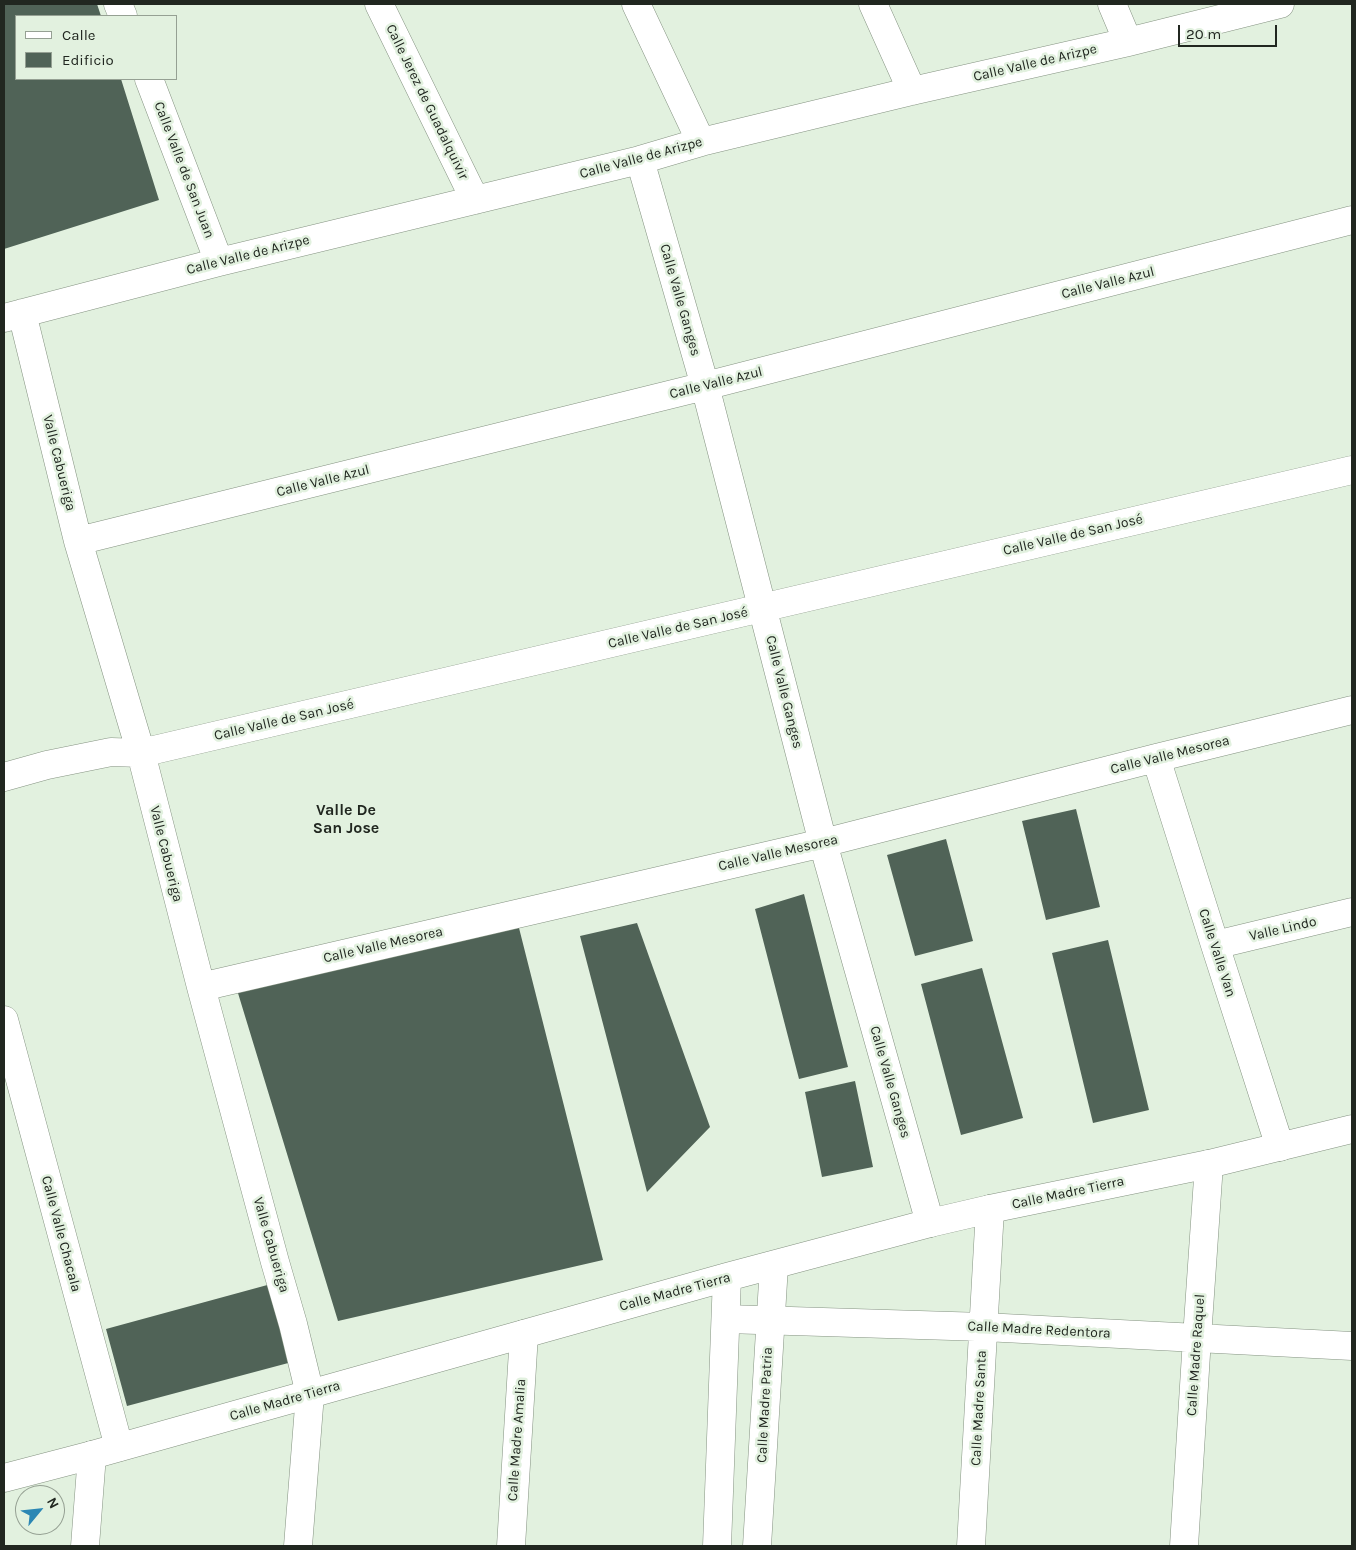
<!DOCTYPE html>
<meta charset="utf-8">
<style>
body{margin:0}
#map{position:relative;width:1356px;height:1550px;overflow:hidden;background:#e2f1df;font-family:Karla,sans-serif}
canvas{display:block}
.frame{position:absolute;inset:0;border:5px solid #212720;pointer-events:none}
.legend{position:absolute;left:15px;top:15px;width:162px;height:65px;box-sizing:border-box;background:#e2f1df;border:1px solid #95a093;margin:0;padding:6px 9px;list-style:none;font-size:15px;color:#212720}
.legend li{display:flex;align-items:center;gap:10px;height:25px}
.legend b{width:25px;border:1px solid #95a093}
.north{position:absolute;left:15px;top:1485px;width:50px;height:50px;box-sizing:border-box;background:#e2f1df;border:1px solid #95a093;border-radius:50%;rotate:62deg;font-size:14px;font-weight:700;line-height:20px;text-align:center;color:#212720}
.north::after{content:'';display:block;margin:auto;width:18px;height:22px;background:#2b87b4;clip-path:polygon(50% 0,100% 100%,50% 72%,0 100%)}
.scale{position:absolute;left:1178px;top:25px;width:99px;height:22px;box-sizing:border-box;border:2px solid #212720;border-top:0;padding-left:6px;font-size:15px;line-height:18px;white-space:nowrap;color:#212720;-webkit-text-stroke:4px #e2f1df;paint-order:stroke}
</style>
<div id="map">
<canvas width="1356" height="1550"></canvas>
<div class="frame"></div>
<ul class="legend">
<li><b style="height:6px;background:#fff"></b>Calle</li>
<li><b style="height:14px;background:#506357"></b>Edificio</li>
</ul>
<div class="north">N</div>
<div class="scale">20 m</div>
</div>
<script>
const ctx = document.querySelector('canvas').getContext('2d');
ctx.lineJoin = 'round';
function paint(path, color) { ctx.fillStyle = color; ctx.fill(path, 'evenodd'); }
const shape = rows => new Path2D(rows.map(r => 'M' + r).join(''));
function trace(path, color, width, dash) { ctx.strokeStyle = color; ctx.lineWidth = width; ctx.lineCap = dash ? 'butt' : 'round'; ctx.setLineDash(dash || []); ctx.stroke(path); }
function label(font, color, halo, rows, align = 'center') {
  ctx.font = font + ' Karla,sans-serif'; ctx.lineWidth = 5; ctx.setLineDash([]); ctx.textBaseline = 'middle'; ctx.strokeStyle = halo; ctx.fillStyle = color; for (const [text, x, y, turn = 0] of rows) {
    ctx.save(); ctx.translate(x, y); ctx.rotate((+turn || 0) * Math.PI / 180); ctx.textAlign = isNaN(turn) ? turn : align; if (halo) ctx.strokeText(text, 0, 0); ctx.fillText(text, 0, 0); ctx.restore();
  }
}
const building = shape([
 [4,4,97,4,101,16,16,16,16,79,121,79,159,200,4,249],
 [1076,809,1100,907,1046,920,1022,821],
 [946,839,973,941,915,956,887,855],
 [804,894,848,1067,799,1079,755,909],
 [637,923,710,1127,647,1192,580,936],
 [518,924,603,1260,338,1321,234,980],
 [1108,940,1149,1110,1093,1123,1052,953],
 [982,968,1023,1118,961,1135,921,984],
 [855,1081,873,1167,822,1177,805,1092],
 [271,1284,292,1362,127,1406,106,1329]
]);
const street = shape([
 [118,4,123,16],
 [379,4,475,200],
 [636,4,701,142],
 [873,4,912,91],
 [1112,4,1128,42],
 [149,79,219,262],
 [640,160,705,386,823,843,930,1223],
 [22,313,78,541,141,753,201,987,275,1262,293,1324,310,1394,298,1546],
 [4,318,219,262,640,160,701,142,912,91,1128,42,1280,4],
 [78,541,705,386,1352,220],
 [1156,758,1215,945,1280,1147],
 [4,777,47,765,111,752,141,753,1352,470],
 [1215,945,1352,912],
 [201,987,823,843,1156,758,1352,710],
 [4,1020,119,1447],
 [726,1319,984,1327,1352,1346],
 [85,1546,92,1455],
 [511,1546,524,1334],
 [971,1546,990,1209],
 [1184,1546,1197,1338,1209,1164]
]);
const secondary = shape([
 [4,1478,92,1455,727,1277,930,1223,990,1209,1209,1164,1352,1129],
 [717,1546,727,1277],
 [757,1546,774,1265]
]);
const streetNames = [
 ["Calle Valle de Arizpe",1035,63,-13],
 ["Calle Jerez de Guadalquivir",427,102,64],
 ["Calle Valle de Arizpe",641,158,-15],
 ["Calle Valle de San Juan",184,170,69],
 ["Calle Valle de Arizpe",248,255,-14],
 ["Calle Valle Azul",1108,283,-14],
 ["Calle Valle Ganges",680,300,74],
 ["Calle Valle Azul",716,383,-14],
 ["Valle Cabueriga",59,463,76],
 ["Calle Valle Azul",323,481,-14],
 ["Calle Valle de San José",1073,535,-13],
 ["Calle Valle de San José",678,628,-13],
 ["Calle Valle Ganges",784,692,76],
 ["Calle Valle de San José",284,720,-13],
 ["Calle Valle Mesorea",1170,755,-14],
 ["Calle Valle Mesorea",778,853,-13],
 ["Valle Cabueriga",166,854,76],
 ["Valle Lindo",1283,929,-13],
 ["Calle Valle Mesorea",383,945,-13],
 ["Calle Valle Van",1217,953,72],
 ["Calle Valle Ganges",890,1082,74],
 ["Calle Madre Tierra",1068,1193,-12],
 ["Calle Valle Chacala",61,1234,75],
 ["Valle Cabueriga",271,1245,74],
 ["Calle Madre Tierra",675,1292,-15],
 ["Calle Madre Redentora",1039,1330,3],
 ["Calle Madre Raquel",1196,1355,-86],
 ["Calle Madre Tierra",285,1401,-16],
 ["Calle Madre Patria",765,1405,-87],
 ["Calle Madre Santa",979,1408,-87],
 ["Calle Madre Amalia",517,1440,-86]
];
const quarterNames = [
 ["Valle De",346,810],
 ["San Jose",346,828]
];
paint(building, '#506357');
trace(street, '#859382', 29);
trace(secondary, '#859382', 29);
trace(street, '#fff', 28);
trace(secondary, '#fff', 28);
label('14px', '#212720', '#e2f1df', streetNames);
label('bold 16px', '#212720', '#e2f1df', quarterNames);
</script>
